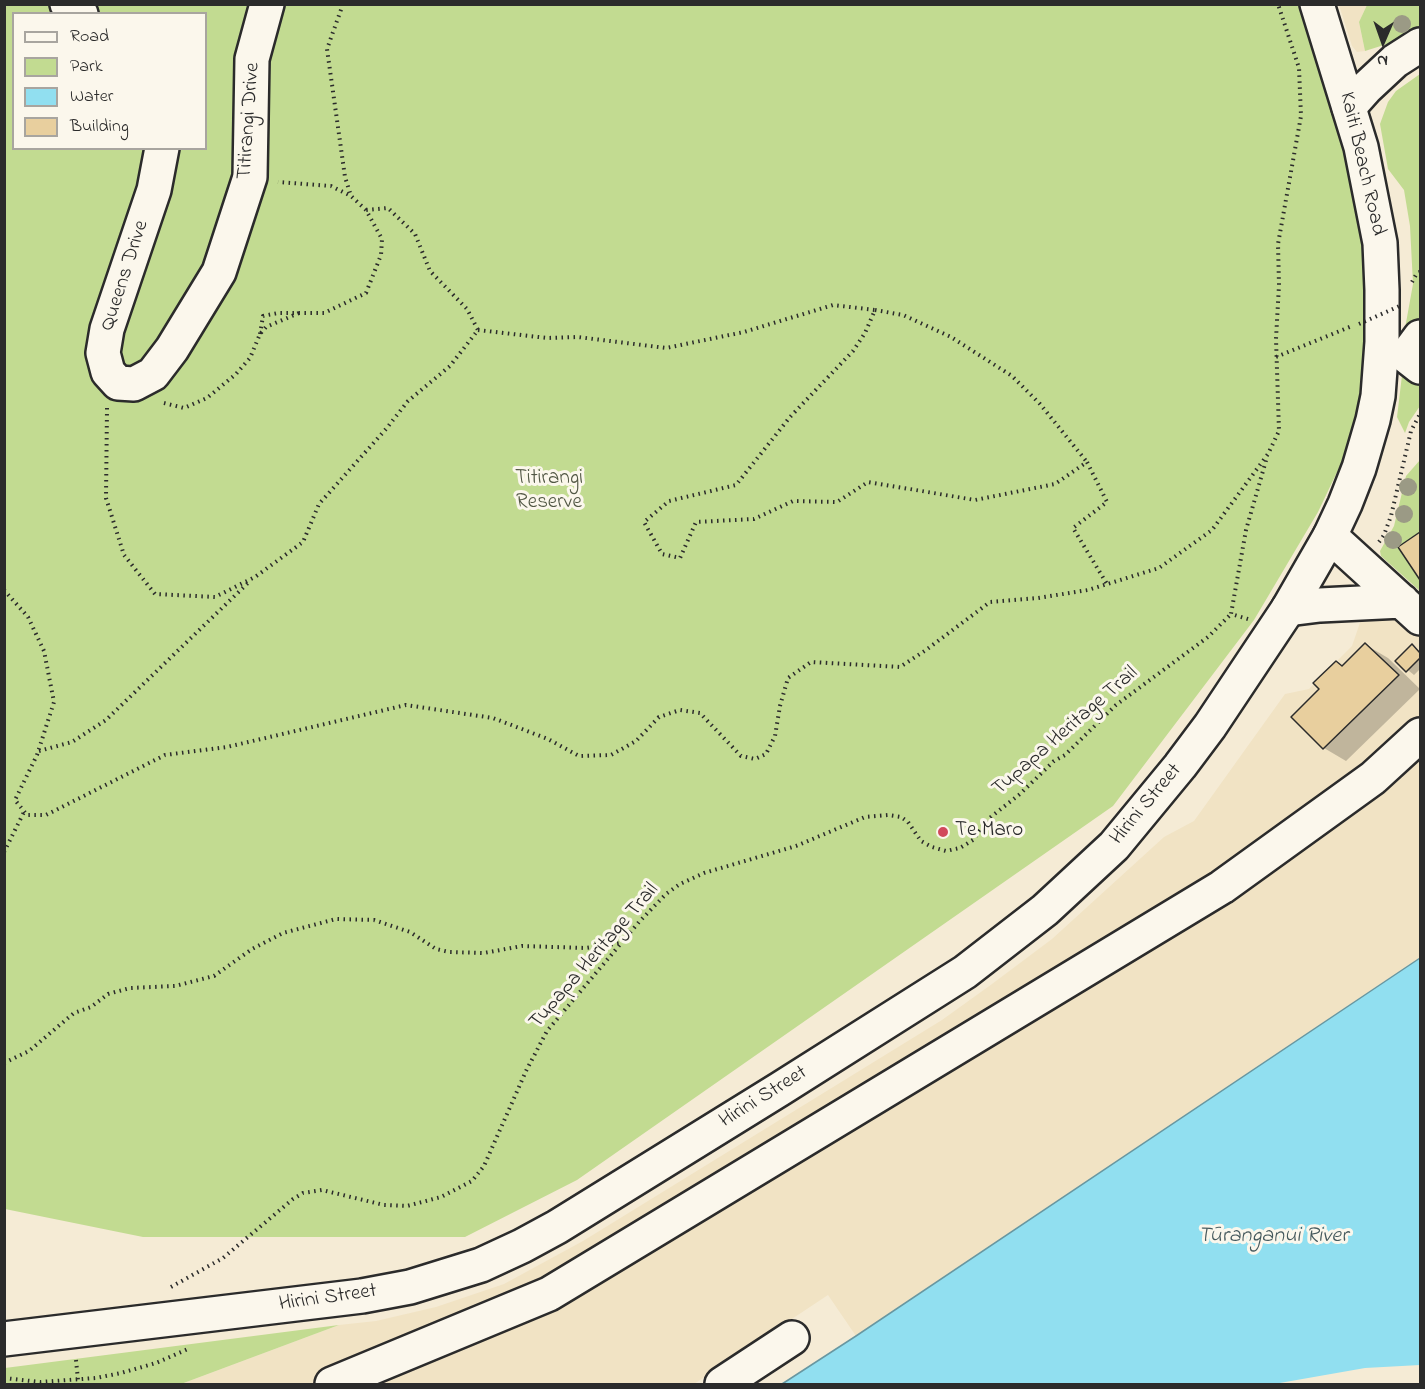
<!DOCTYPE html>
<meta charset="utf-8">
<style>
body{margin:0}
#map{position:relative;width:1425px;height:1389px;overflow:hidden;background:#f5ebd5;font-family:"Indie Flower",sans-serif}
canvas{display:block}
.frame{position:absolute;inset:0;border:6px solid #2b2b2b;pointer-events:none}
.legend{position:absolute;left:12px;top:12px;width:195px;height:138px;box-sizing:border-box;background:#fbf7ec;border:2px solid #a8a59f;margin:0;padding:8px 10px;list-style:none;font-size:18px;color:#2b2b2b}
.legend li{display:flex;align-items:center;gap:12px;height:30px}
.legend b{width:30px;border:2px solid #a8a59f}
.north{position:absolute;left:1353px;top:12px;width:60px;height:60px;-webkit-text-stroke:4px #fbf7ec;paint-order:stroke;rotate:182deg;font-size:16px;font-weight:700;line-height:24px;text-align:center;color:#2b2b2b}
.north::after{content:'';display:block;margin:auto;width:21px;height:27px;background:#2b2b2b;clip-path:polygon(50% 0,100% 100%,50% 72%,0 100%)}
</style>
<div id="map">
<canvas width="1425" height="1389"></canvas>
<div class="frame"></div>
<ul class="legend">
<li><b style="height:8px;background:#fbf7ec"></b>Road</li>
<li><b style="height:16px;background:#c2db91"></b>Park</li>
<li><b style="height:16px;background:#91dff0"></b>Water</li>
<li><b style="height:16px;background:#e8cf9e"></b>Building</li>
</ul>
<div class="north">N</div>
</div>
<script>
const ctx = document.querySelector('canvas').getContext('2d');
ctx.lineJoin = 'round';
function paint(path, color) { ctx.fillStyle = color; ctx.fill(path, 'evenodd'); }
const shape = rows => new Path2D(rows.map(r => 'M' + r).join(''));
function trace(path, color, width, dash) { ctx.strokeStyle = color; ctx.lineWidth = width; ctx.lineCap = dash ? 'butt' : 'round'; ctx.setLineDash(dash || []); ctx.stroke(path); }
function label(font, color, halo, rows, align = 'center') {
  ctx.font = font + ' "Indie Flower",sans-serif'; ctx.lineWidth = 6; ctx.setLineDash([]); ctx.textBaseline = 'middle'; ctx.strokeStyle = halo; ctx.fillStyle = color; for (const [text, x, y, turn = 0] of rows) {
    ctx.save(); ctx.translate(x, y); ctx.rotate((+turn || 0) * Math.PI / 180); ctx.textAlign = isNaN(turn) ? turn : align; if (halo) ctx.strokeText(text, 0, 0); ctx.fillText(text, 0, 0); ctx.restore();
  }
}
const built = shape([
 [1339,5,1367,5,1359,22,1365,51,1357,52,1352,46],
 [1420,591,1420,958,856,1336,828,1295,694,1384,181,1384,339,1325,376,1321,436,1307,504,1284,583,1241,942,1020,992,984,1052,939,1164,837,1194,821,1285,694,1309,689,1352,646,1364,611]
]);
const green = shape([
 [4,5,1300,5,1346,146,1364,252,1378,386,1318,512,1254,620,1113,806,577,1180,465,1237,143,1237,5,1209],
 [14,14,206,14,206,148,14,148],
 [1367,5,1420,5,1420,29,1406,38,1365,51,1359,22],
 [1420,74,1420,406,1409,422,1405,433,1397,417,1403,367,1404,334,1413,284,1410,226,1404,190,1388,169,1380,124,1388,102,1396,91],
 [1420,460,1420,532,1398,547,1420,580,1420,591,1381,556,1380,551,1394,526,1406,476],
 [339,1325,181,1384,5,1384,5,1368]
]);
const water = shape([
 [1420,958,1420,1384,782,1384,856,1336,1420,958]
]);
const pier = shape([
 [1420,1365,1420,1384,1274,1384,1365,1368]
]);
const shadow = shape([
 [1420,533,1420,577,1400,547],
 [1366,645,1388,658,1420,689,1346,761,1324,748,1293,717],
 [1412,646,1420,652,1420,669,1414,675,1397,661]
]);
const building = shape([
 [1420,532,1420,580,1398,547,1420,532],
 [1365,643,1399,675,1323,749,1291,717,1319,689,1313,683,1336,661,1342,666,1365,643],
 [1412,644,1420,653,1420,658,1406,672,1395,661,1412,644]
]);
const path = shape([
 [343,4,327,49,345,177,351,196],
 [1412,282,1417,273,1420,272],
 [875,310,903,315,951,337,1012,376,1040,404,1087,462],
 [478,330,547,338,578,337,666,348,744,332,833,305,875,310,865,333,853,351,790,417,736,485,669,501,644,522,662,554,680,558,696,522,754,519,793,501,837,502,868,482,975,500,1055,484,1087,462,1107,502,1073,528,1107,584],
 [260,334,263,316,278,313,324,313,366,293,381,255,382,239,366,210,351,196,331,186,278,182],
 [1276,357,1352,326],
 [164,403,184,408,207,398,236,374,250,358,260,334,266,327,299,313],
 [107,408,106,498,124,555,155,594,215,597,255,577,303,542,319,504,386,429,408,401,450,366,478,330,467,309,430,271,415,234,388,208,366,210],
 [1379,542,1384,535,1391,516,1411,431,1420,414],
 [4,590,28,617,44,651,54,702,37,755,15,800,27,815,46,815,165,755,227,747,406,705,493,718,548,739,579,756,611,755,636,741,659,717,680,710,700,713,741,756,755,759,766,754,775,736,780,706,788,678,811,662,900,667,926,650,990,602,1038,598,1088,590,1159,568,1212,530,1268,454,1279,431,1276,339,1279,285,1278,244,1301,116,1299,68,1278,4],
 [1248,619,1231,614,1246,530,1267,457],
 [39,751,72,742,106,720,250,581],
 [4,852,24,812],
 [4,1063,29,1051,74,1013,91,1007,108,994,130,988,175,986,214,976,252,949,283,933,336,919,374,920,410,932,436,949,449,952,484,953,522,946,586,948,621,943],
 [171,1287,223,1258,293,1199,303,1193,322,1190,384,1205,407,1206,441,1197,472,1181,484,1166,526,1071,547,1031,639,922,666,894,680,884,704,873,796,846,865,817,888,815,901,817,908,822,921,841,932,847,946,851,960,848,973,840,987,820,1020,794,1054,761,1065,755,1116,705,1208,637,1231,614],
 [76,1360,78,1380],
 [4,1378,40,1382,96,1378,121,1373,156,1363,188,1349]
]);
const minor = shape([
 [67,4,81,14],
 [1349,107,1366,88,1395,61,1420,45],
 [162,148,154,190,107,329,103,353,108,372,118,383,134,384,153,374,172,349,219,272,250,177,252,59,267,4],
 [1420,337,1406,356,1420,367],
 [1330,536,1420,618],
 [1288,609,1320,605,1402,601],
 [332,1384,549,1294,1222,887,1373,778,1420,735],
 [722,1384,792,1338]
]);
const major = shape([
 [4,1339,362,1296,410,1287,481,1265,522,1246,557,1227,780,1089,965,972,1045,910,1114,846,1180,766,1210,726,1288,609,1330,536,1345,504,1359,468,1373,420,1378,396,1382,342,1382,290,1380,243,1361,147,1317,4]
]);
const pathBridge = shape([
 [1359,324,1402,305]
]);
const trees = [
 [1402,24],
 [1408,487],
 [1404,514],
 [1393,540]
];
const markers = [
 [943,832,6,"#d1495b"]
];
const streetNames = [
 ["Titirangi Drive",250,121,-86],
 ["Kaiti Beach Road",1361,164,77],
 ["Queens Drive",126,276,-72],
 ["Tupapa Heritage Trail",1066,732,-41],
 ["Hirini Street",1147,805,-50],
 ["Tupapa Heritage Trail",595,957,-49],
 ["Hirini Street",764,1098,-32],
 ["Hirini Street",328,1299,-8]
];
const parkNames = [
 ["Titirangi",549,480],
 ["Reserve",549,504]
];
const poiNames = [
 ["Te Maro",955,832]
];
const waterNames = [
 ["Tūranganui River",1273,1237]
];
paint(built, '#f1e3c4');
paint(green, '#c2db91');
paint(water, '#91dff0');
trace(water, '#6897a1', 1.5);
paint(pier, '#f5ebd5');
paint(shadow, '#0003');
paint(building, '#e8cf9e');
trace(building, '#2b2b2b', 1.5);
trace(minor, '#2b2b2b', 38);
trace(major, '#2b2b2b', 38);
trace(path, '#2b2b2b', 4, [1.5, 4.5]);
trace(minor, '#fbf7ec', 33);
trace(major, '#fbf7ec', 33);
trace(pathBridge, '#2b2b2b', 4, [1.5, 4.5]);
ctx.fillStyle = '#9b9a85';
for (const [x, y] of trees) { ctx.beginPath(); ctx.arc(x, y, 9, 0, 2 * Math.PI); ctx.fill(); }
for (const [x, y, r, color] of markers) { const dot = new Path2D(); dot.arc(x, y, r, 0, 2 * Math.PI); ctx.fillStyle = color; ctx.fill(dot); trace(dot, '#fbf7ec', 2); }
label('21px', '#2b2b2b', '#fbf7ec', streetNames);
label('21px', '#515744', '#fbf7ec', parkNames);
label('21px', '#2b2b2b', '#fbf7ec', poiNames, 'left');
label('italic 22px', '#44585c', '#fbf7ec', waterNames);
</script>
